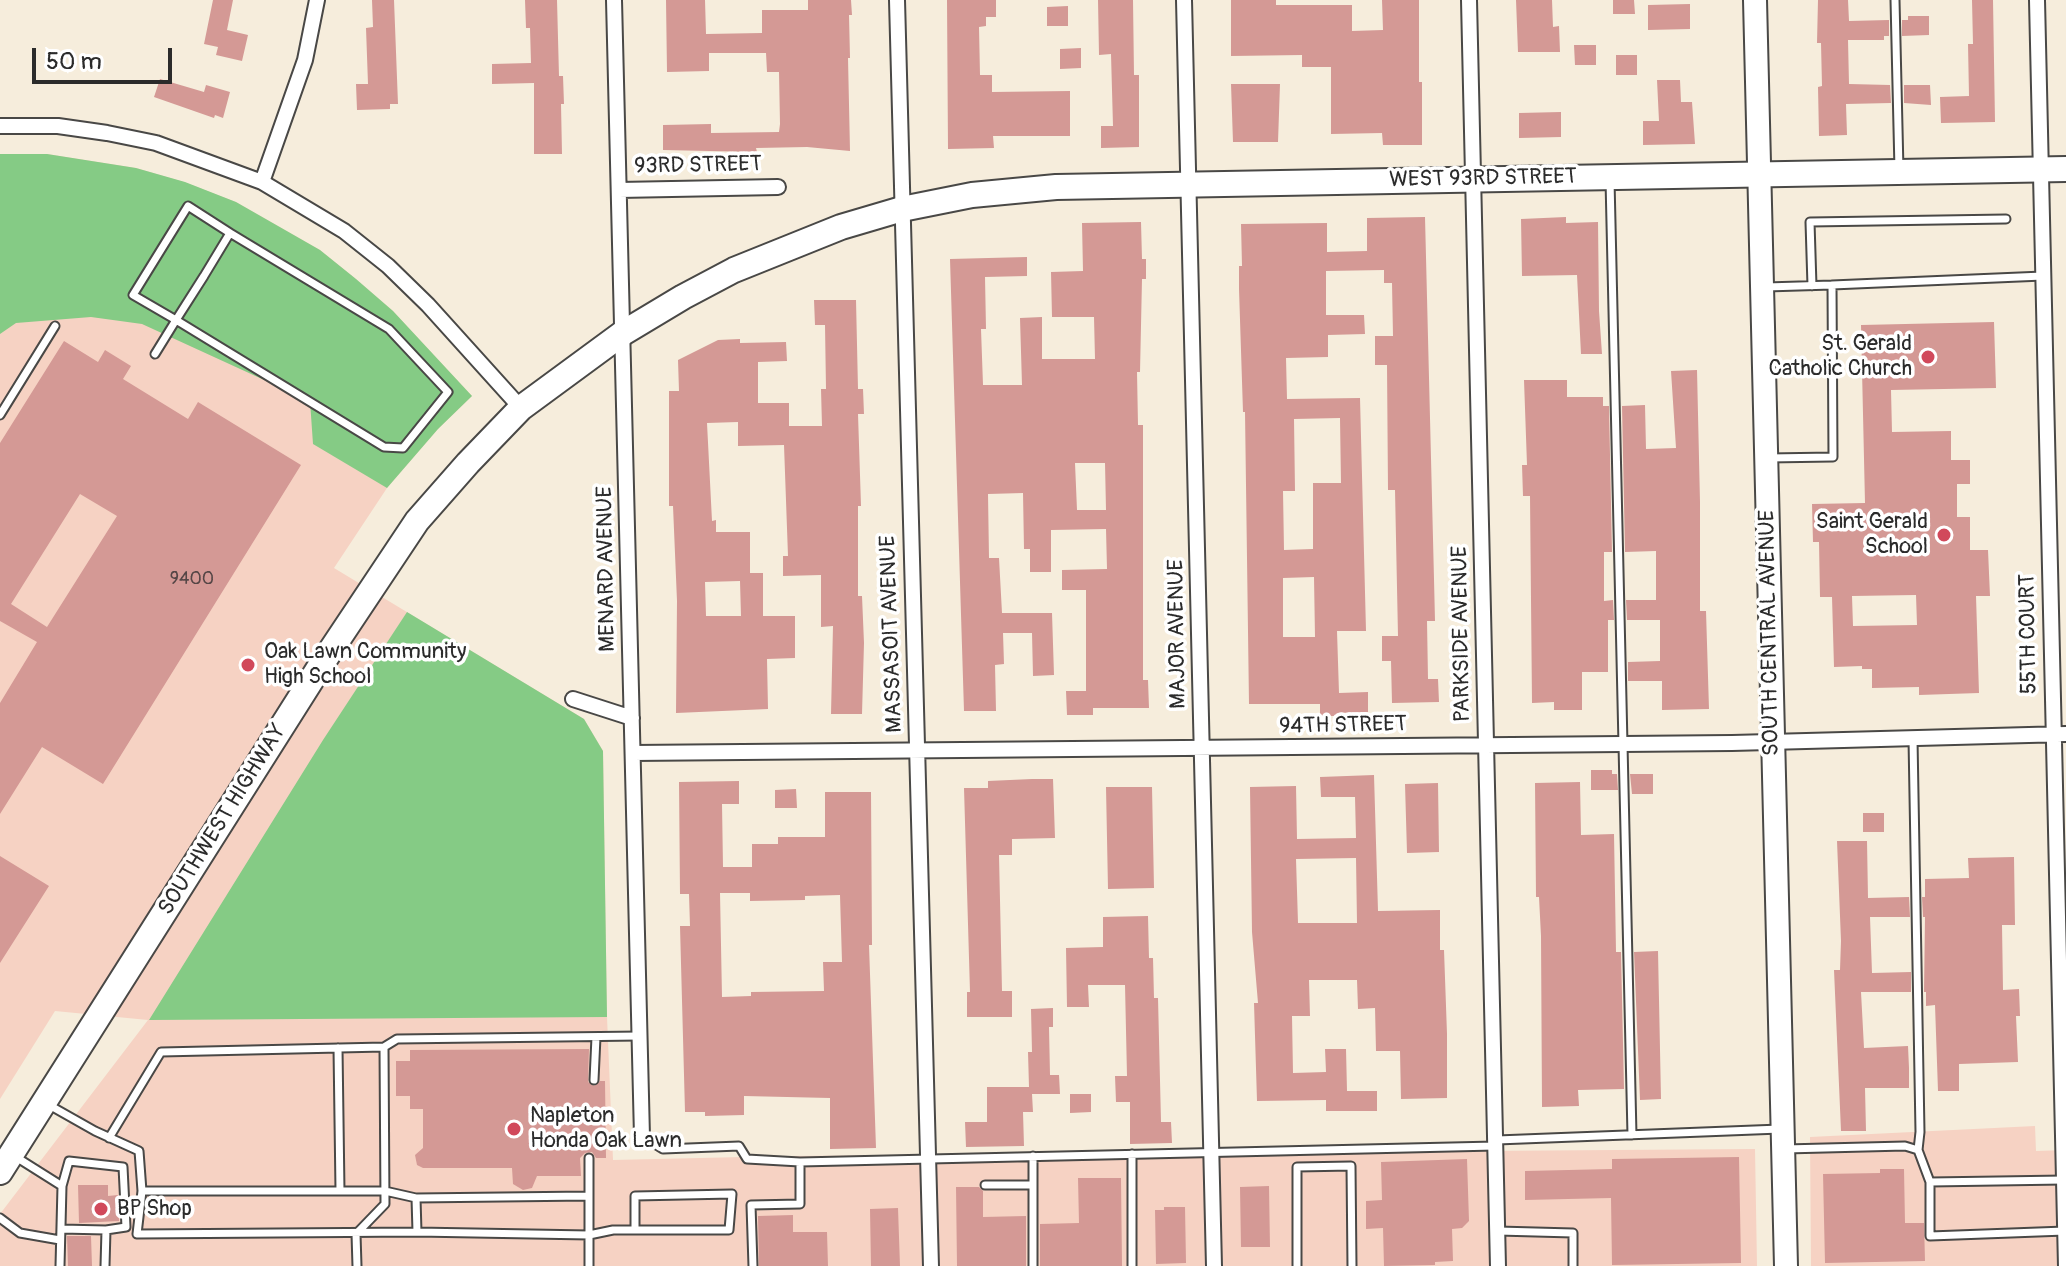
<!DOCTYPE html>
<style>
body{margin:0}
#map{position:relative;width:2066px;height:1266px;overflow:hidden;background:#f6eddc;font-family:Pangolin,sans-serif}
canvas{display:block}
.scale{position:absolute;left:32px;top:48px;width:140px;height:36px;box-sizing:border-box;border:4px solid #2b2b2b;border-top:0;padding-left:10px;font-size:24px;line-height:28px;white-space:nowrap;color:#2b2b2b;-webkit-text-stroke:6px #fff;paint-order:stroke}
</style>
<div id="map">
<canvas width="2066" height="1266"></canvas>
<div class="scale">50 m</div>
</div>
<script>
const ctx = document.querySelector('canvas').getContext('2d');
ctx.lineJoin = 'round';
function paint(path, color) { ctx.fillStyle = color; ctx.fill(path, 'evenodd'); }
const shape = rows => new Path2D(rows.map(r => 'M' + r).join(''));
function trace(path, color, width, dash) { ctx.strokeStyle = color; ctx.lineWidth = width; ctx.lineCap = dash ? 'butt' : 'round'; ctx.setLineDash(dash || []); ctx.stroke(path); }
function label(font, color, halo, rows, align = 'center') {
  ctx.font = font + ' Pangolin,sans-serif'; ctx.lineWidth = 7; ctx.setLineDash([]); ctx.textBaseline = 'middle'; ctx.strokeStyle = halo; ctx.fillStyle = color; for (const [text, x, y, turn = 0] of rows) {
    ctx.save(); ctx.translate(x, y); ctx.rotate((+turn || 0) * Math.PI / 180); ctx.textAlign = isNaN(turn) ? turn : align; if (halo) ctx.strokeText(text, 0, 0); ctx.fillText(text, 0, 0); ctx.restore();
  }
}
const built = shape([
 [0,154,47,154,136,168,184,182,236,202,320,250,356,279,393,311,472,396,438,429,387,488,334,568,584,719,603,751,607,1017,613,1160,787,1156,1755,1149,1757,1266,0,1266,0,1214,148,1020,55,1011,0,1099],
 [2035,1126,2036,1151,2066,1150,2066,1266,1811,1266,1810,1137]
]);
const green = shape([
 [0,154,47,154,136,168,185,182,236,202,320,250,356,279,393,311,472,396,438,429,387,488,313,444,310,401,142,324,91,317,16,323,0,334],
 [407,612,584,719,603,751,607,1017,149,1020,323,740]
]);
const building = shape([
 [213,0,233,0,227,30,248,35,242,61,216,55,218,47,204,44],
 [372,0,394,0,398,104,390,104,390,109,357,110,356,84,368,84,366,28,373,27],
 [525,0,557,0,559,76,563,76,564,104,561,104,562,154,534,154,534,83,492,84,492,64,531,63,530,28,526,28],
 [666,0,705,0,706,34,762,33,762,10,808,10,808,0,851,0,852,15,849,15,850,58,848,58,850,151,807,147,756,148,757,152,663,150,663,125,711,124,711,133,779,132,780,124,779,72,767,72,766,53,709,53,709,71,667,72],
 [947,0,996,0,996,17,986,17,986,26,979,27,980,75,992,75,992,92,1070,91,1070,136,993,136,994,148,948,149],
 [1098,0,1133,0,1134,75,1139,75,1139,147,1101,148,1101,126,1113,126,1111,54,1099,55],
 [1231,0,1276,0,1276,5,1352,5,1352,31,1383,30,1382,0,1419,0,1419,82,1422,82,1422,145,1383,145,1382,133,1331,134,1331,67,1302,67,1302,55,1231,56],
 [1516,0,1552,0,1553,27,1559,26,1560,52,1518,52],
 [1613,0,1634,0,1635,14,1613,14],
 [1818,0,1848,0,1849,21,1889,20,1889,36,1884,36,1884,40,1848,40,1849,84,1890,85,1891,103,1846,104,1847,135,1819,136,1818,87,1822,86,1821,43,1817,43],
 [1972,0,1993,0,1995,122,1941,123,1940,97,1969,96,1968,44,1973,44],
 [1690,4,1690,29,1648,30,1648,5],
 [1068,6,1068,26,1047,26,1047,7],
 [1908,16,1929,16,1929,35,1902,36,1902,20,1908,20],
 [1574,45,1596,45,1596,65,1575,65],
 [1081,48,1081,68,1060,69,1060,49],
 [1616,55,1637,55,1637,75,1616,75],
 [160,79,204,92,206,85,230,92,223,118,215,115,214,118,154,97],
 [1657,80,1680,80,1681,102,1692,102,1695,144,1643,145,1643,121,1659,121],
 [1231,84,1280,84,1278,142,1233,142],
 [1904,85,1930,85,1931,105,1904,103],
 [1561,112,1561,137,1519,138,1519,113],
 [1425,217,1434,579,1435,621,1427,621,1428,679,1438,679,1439,702,1392,703,1391,661,1382,661,1382,636,1398,636,1395,490,1388,490,1387,365,1375,365,1375,336,1393,336,1392,283,1384,283,1384,270,1326,271,1326,315,1364,315,1365,334,1328,335,1328,357,1286,358,1287,399,1360,398,1366,631,1337,631,1339,693,1368,692,1368,712,1338,713,1338,716,1320,716,1320,704,1249,704,1245,412,1243,412,1239,289,1239,266,1242,266,1241,224,1327,223,1327,252,1367,251,1367,218],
 [1340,418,1341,483,1313,483,1313,549,1284,550,1283,491,1295,491,1294,419],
 [1314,577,1315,637,1283,637,1283,578],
 [1566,217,1566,223,1598,222,1599,311,1602,354,1581,354,1577,275,1522,276,1521,219],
 [1141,222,1142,259,1146,259,1146,279,1142,279,1140,372,1137,372,1138,425,1143,425,1143,680,1148,680,1149,708,1093,708,1093,715,1067,715,1066,691,1086,691,1086,590,1062,590,1062,570,1107,569,1106,529,1051,530,1051,572,1030,572,1030,549,1024,549,1023,493,988,494,989,558,999,558,1002,613,1052,613,1054,675,1033,676,1032,633,1003,633,1004,664,995,665,996,711,964,711,950,259,1027,257,1027,276,985,277,986,329,981,329,983,385,1022,385,1020,318,1042,317,1042,359,1095,359,1094,317,1052,317,1051,272,1083,271,1082,223],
 [1075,463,1105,463,1106,510,1077,510],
 [814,300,856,300,858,389,863,389,864,414,858,414,861,506,858,506,858,596,862,596,864,643,862,714,831,714,833,626,821,627,821,575,783,576,783,556,788,556,784,445,738,446,738,422,707,423,712,521,716,520,716,532,750,532,750,573,763,573,763,616,795,616,795,658,767,659,768,709,676,713,677,601,673,506,669,506,669,391,679,391,678,360,718,340,740,339,740,343,786,342,787,361,758,362,758,403,789,403,789,426,822,426,821,389,826,389,825,325,815,325],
 [740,581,741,616,706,616,705,582],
 [1994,322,1996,388,1891,390,1892,432,1951,431,1951,460,1970,460,1970,484,1957,484,1957,517,1970,517,1970,550,1988,550,1990,596,1976,596,1979,693,1919,695,1919,687,1872,688,1872,669,1862,669,1862,666,1834,667,1832,597,1820,597,1819,542,1813,542,1812,504,1865,503,1861,325],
 [1916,595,1917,625,1853,626,1852,596],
 [64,341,98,362,105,350,131,366,123,379,188,419,198,402,301,465,103,784,42,747,0,814,0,703,37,642,0,621,0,443],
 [80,494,117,516,47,627,11,604],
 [1697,370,1700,502,1700,611,1706,611,1709,709,1662,710,1662,681,1628,681,1628,662,1660,661,1660,620,1627,620,1626,600,1656,600,1656,551,1625,552,1622,406,1645,405,1646,449,1676,448,1671,371],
 [1524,380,1567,380,1567,397,1603,397,1603,406,1609,406,1612,552,1604,552,1604,601,1613,600,1614,620,1608,620,1608,672,1582,672,1582,710,1554,710,1554,702,1532,703,1530,496,1523,496,1522,465,1527,465],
 [1591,770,1612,770,1612,774,1617,774,1618,790,1591,790],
 [1630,774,1653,774,1653,794,1632,794],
 [1374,775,1378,911,1440,910,1440,950,1444,950,1447,1034,1447,1098,1401,1099,1400,1051,1376,1051,1375,1008,1358,1009,1357,980,1309,980,1310,1016,1292,1016,1293,1073,1326,1072,1325,1049,1346,1049,1347,1091,1377,1091,1377,1111,1326,1111,1326,1100,1257,1101,1254,1003,1258,1003,1252,932,1250,787,1296,786,1297,839,1356,838,1355,797,1321,797,1320,777],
 [1356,858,1357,923,1298,923,1296,859],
 [1032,779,1053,779,1055,838,1012,839,1012,855,999,855,1002,991,1012,991,1012,1017,967,1017,967,992,970,992,964,788,988,788,988,781],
 [739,781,739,804,722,804,723,867,752,867,752,844,778,844,778,837,825,837,825,792,871,792,872,945,869,945,876,1148,830,1149,830,1098,744,1096,744,1115,705,1116,705,1112,685,1112,680,926,690,926,689,894,680,894,679,782],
 [720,893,750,893,750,901,805,900,805,896,840,895,842,962,823,962,824,991,751,992,751,996,722,997],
 [1580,782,1581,835,1614,834,1616,952,1621,952,1624,1089,1578,1090,1579,1106,1542,1107,1541,936,1539,897,1536,897,1535,783],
 [1438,783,1439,852,1407,853,1405,784],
 [1106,787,1152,787,1154,888,1108,889],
 [796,789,797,808,775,808,775,790],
 [1863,813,1884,813,1884,832,1863,832],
 [1837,841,1867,841,1868,898,1909,897,1910,917,1870,917,1872,973,1911,972,1911,992,1861,992,1864,1048,1908,1046,1909,1068,1909,1088,1865,1088,1866,1131,1841,1131,1834,970,1840,970,1841,941],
 [0,856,49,886,0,963],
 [2014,857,2015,925,2002,925,2003,990,2019,989,2020,1016,2016,1016,2018,1062,1959,1064,1959,1091,1938,1091,1935,1005,1926,1006,1926,992,1924,992,1925,917,1923,917,1922,897,1925,897,1925,879,1969,878,1968,858],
 [1148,916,1149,958,1153,958,1154,998,1158,998,1161,1122,1171,1122,1172,1143,1130,1144,1130,1102,1116,1102,1115,1076,1127,1076,1125,985,1088,985,1089,1007,1067,1007,1066,948,1103,947,1103,917],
 [1658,951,1661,1099,1640,1100,1634,952],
 [1053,1008,1053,1027,1049,1027,1050,1075,1059,1075,1060,1094,1032,1094,1033,1112,1023,1112,1024,1146,966,1147,965,1122,987,1122,987,1087,1029,1087,1028,1052,1032,1052,1031,1009],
 [589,1049,588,1082,594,1086,600,1081,605,1081,606,1158,596,1158,592,1152,585,1153,580,1158,581,1176,537,1176,532,1188,523,1190,513,1184,512,1168,423,1168,417,1165,415,1155,423,1148,423,1109,410,1109,410,1096,396,1096,396,1061,410,1061,410,1050],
 [1070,1094,1091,1094,1091,1112,1070,1113],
 [1739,1157,1741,1263,1612,1265,1611,1198,1525,1200,1525,1171,1612,1169,1612,1159],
 [1467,1159,1469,1221,1462,1228,1452,1229,1453,1261,1435,1262,1435,1265,1384,1266,1383,1228,1366,1229,1366,1201,1382,1200,1381,1162],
 [1880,1169,1904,1169,1905,1223,1924,1223,1925,1261,1825,1263,1823,1174,1880,1173],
 [1078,1178,1121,1178,1122,1266,1040,1266,1040,1224,1079,1223],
 [78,1185,108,1185,108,1196,118,1195,119,1221,79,1223],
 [1269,1186,1270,1247,1241,1247,1240,1187],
 [956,1187,979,1187,983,1191,983,1217,1026,1216,1026,1266,957,1266],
 [1164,1207,1185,1207,1186,1263,1156,1264,1155,1210,1164,1210],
 [898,1208,900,1266,871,1266,870,1209],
 [793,1215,793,1232,827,1232,828,1266,759,1266,758,1216],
 [67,1236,91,1236,92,1266,68,1266]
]);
const lane = shape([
 [1895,0,1899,170],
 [1610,180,1632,1135],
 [1832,285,2043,276],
 [1812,286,1810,222,2006,219],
 [1766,287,1832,285,1833,457,1768,458],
 [155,354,176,320,204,276,230,233,188,206,133,295,176,320,384,447,403,448,448,392,389,329,230,233],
 [0,415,55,326],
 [1913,739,1920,1132,1918,1150],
 [384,1047,397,1039,640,1036],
 [338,1048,340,1191],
 [594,1080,596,1037],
 [49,1105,95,1131,139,1151,142,1191,385,1191,416,1198,588,1196],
 [642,1136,663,1149,739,1146,747,1159,800,1162,1495,1146],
 [109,1138,161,1052,384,1047,385,1204,356,1234,357,1266],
 [1497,1140,1780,1129],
 [1785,1149,1905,1146,1918,1150,1930,1182],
 [1132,1154,1132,1266],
 [1033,1156,1033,1266],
 [16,1157,62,1186,60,1266],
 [589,1158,589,1266],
 [2064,1180,1930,1182,1930,1236,2065,1231],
 [985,1185,1033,1185],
 [62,1186,69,1161,123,1167,126,1227,106,1230],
 [142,1191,137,1234,417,1232],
 [416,1198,417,1232,589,1235,613,1230,729,1230,732,1194,635,1196,635,1230],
 [0,1218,20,1233,60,1240],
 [61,1229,106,1230,105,1266],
 [1498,1231,1573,1233,1573,1266],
 [753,1266,751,1205,800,1204,800,1162],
 [1297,1266,1297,1167,1351,1166,1352,1266]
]);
const street = shape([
 [614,0,642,1136],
 [897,0,931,1266],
 [1184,0,1214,1266],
 [1469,0,1498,1266],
 [2037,0,2066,1266],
 [0,126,58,126,107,133,156,143,262,182,344,231,388,266,428,305,521,408],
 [262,182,305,60,317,0],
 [619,190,778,187],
 [573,699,632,718],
 [633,753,1732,743,2066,734]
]);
const secondary = shape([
 [1755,0,1786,1266]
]);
const primary = shape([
 [0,1172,319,668,417,521,468,463,521,408,623,333,683,297,734,270,841,227,902,209,972,195,1056,187,2066,169]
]);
const markers = [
 [1928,357,8,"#d1495b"],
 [1944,535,8,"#d1495b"],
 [248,665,8,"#d1495b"],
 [514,1129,8,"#d1495b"],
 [101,1209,8,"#d1495b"]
];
const numberNames = [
 ["9400",192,579]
];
const streetNames = [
 ["93RD STREET",698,166,-1],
 ["WEST 93RD STREET",1483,179,-1],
 ["MENARD AVENUE",607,569,-91],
 ["SOUTH CENTRAL AVENUE",1770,633,-91],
 ["MASSASOIT AVENUE",892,634,-92],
 ["MAJOR AVENUE",1178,634,-91],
 ["PARKSIDE AVENUE",1462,634,-91],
 ["55TH COURT",2029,634,-91],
 ["94TH STREET",1343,726,-1],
 ["SOUTHWEST HIGHWAY",223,820,-58]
];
const poiNames = [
 ["St. Gerald",1912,344,"right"],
 ["Catholic Church",1912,369,"right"],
 ["Saint Gerald",1928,522,"right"],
 ["School",1928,547,"right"],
 ["Oak Lawn Community",264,652],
 ["High School",264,677],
 ["Napleton",530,1116],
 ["Honda Oak Lawn",530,1141],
 ["BP Shop",117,1209]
];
paint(built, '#f6d2c3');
paint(green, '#85cb85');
paint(building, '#d49995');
trace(lane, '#494846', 11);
trace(street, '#494846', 18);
trace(secondary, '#494846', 26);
trace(primary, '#494846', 28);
trace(lane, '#fff', 7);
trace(street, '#fff', 14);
trace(secondary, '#fff', 22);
trace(primary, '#fff', 24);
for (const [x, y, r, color] of markers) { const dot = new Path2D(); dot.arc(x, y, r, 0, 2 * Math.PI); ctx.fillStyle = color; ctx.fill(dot); trace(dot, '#fff', 3); }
label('18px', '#554646', null, numberNames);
label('22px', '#2b2b2b', '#fff', streetNames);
label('22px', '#2b2b2b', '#fff', poiNames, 'left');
</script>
